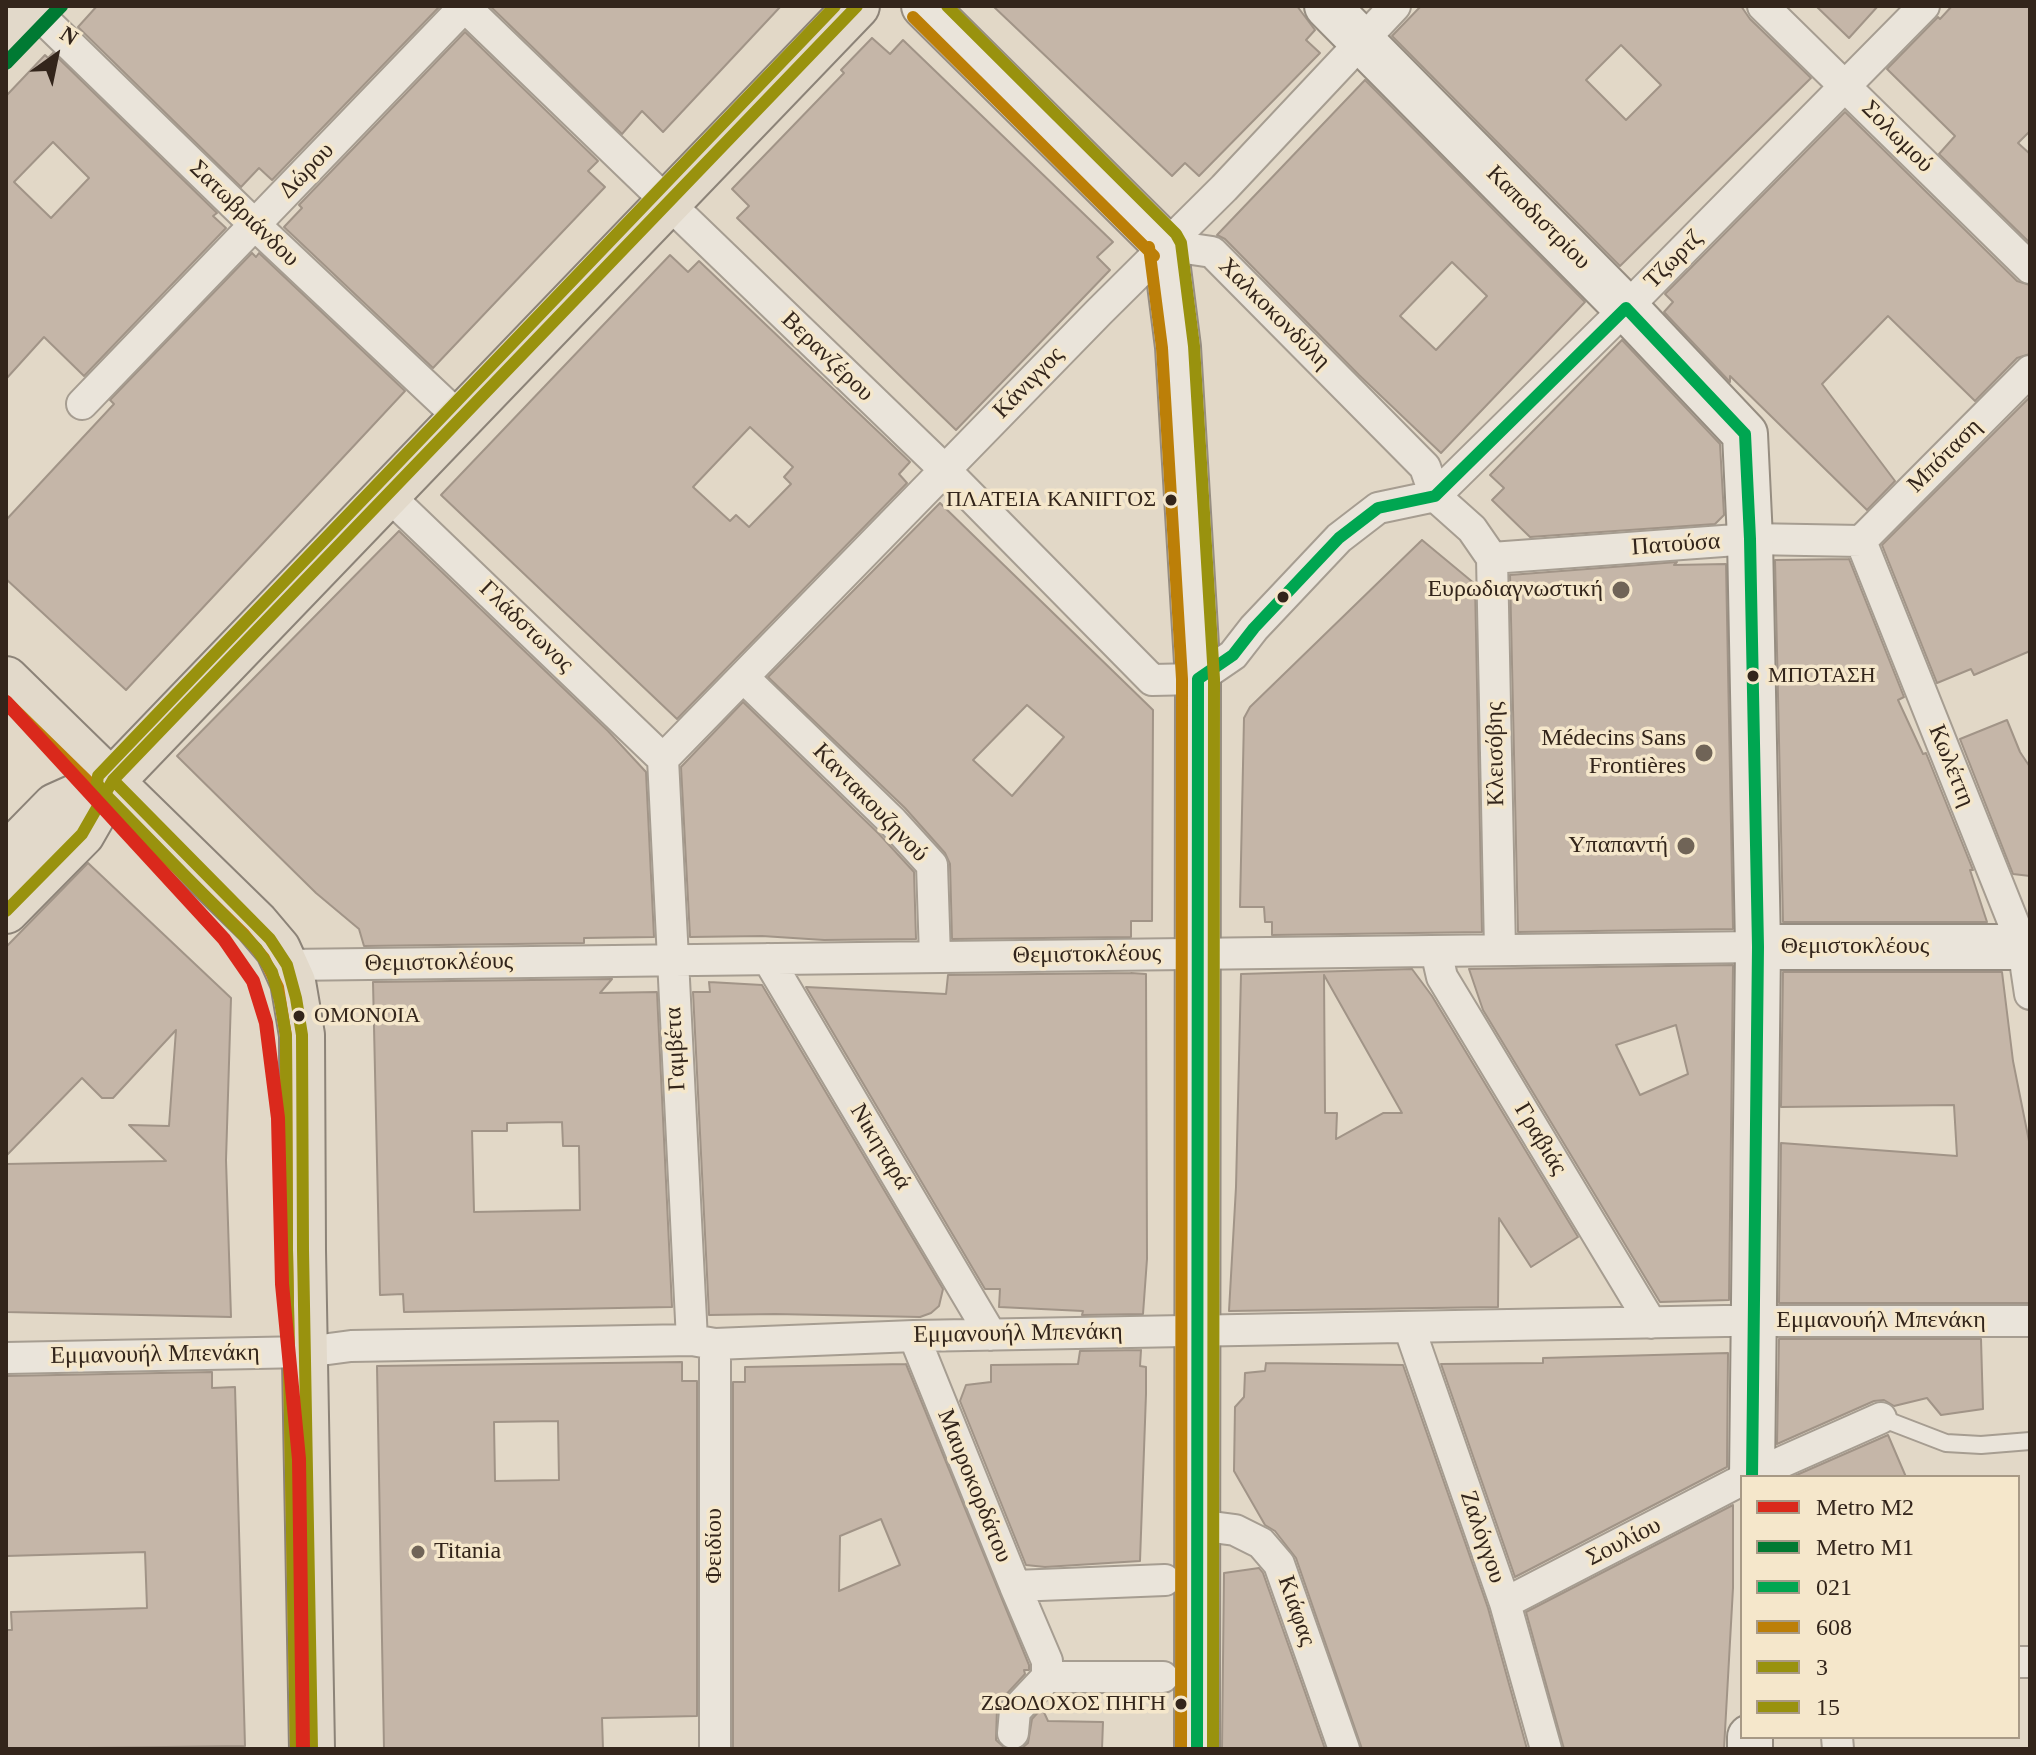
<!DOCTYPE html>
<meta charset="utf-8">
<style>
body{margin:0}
#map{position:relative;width:2036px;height:1755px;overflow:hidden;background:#e2d8c7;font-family:"Times New Roman",serif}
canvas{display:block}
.frame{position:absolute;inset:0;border:8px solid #33251b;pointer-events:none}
.legend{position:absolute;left:1740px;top:1475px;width:280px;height:264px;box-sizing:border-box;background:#f5e7cb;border:2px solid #a79985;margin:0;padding:10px 14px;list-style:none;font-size:24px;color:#33251b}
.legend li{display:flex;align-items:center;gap:16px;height:40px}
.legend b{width:40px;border:2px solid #a79985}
.north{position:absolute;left:16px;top:16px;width:80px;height:80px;-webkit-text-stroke:6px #f5e7cb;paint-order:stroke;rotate:33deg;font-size:22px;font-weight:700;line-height:32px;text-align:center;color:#33251b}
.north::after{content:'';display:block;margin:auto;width:28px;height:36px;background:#33251b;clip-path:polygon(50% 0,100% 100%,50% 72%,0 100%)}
</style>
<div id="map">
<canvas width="2036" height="1755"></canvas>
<div class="frame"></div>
<ul class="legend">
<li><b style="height:10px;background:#da291c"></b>Metro Μ2</li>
<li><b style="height:10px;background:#007a33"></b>Metro Μ1</li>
<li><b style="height:10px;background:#00a651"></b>021</li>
<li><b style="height:10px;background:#bc7f08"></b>608</li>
<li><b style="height:10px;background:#99920e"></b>3</li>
<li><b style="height:10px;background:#99920e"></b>15</li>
</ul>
<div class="north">N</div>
</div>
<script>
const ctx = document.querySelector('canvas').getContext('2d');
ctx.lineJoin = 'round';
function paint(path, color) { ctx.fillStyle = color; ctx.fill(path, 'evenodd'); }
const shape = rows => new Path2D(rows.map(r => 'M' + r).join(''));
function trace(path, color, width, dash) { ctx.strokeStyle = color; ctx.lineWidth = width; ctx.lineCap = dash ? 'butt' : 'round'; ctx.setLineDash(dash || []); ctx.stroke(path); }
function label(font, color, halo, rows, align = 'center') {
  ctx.font = font + ' "Times New Roman",serif'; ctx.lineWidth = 7; ctx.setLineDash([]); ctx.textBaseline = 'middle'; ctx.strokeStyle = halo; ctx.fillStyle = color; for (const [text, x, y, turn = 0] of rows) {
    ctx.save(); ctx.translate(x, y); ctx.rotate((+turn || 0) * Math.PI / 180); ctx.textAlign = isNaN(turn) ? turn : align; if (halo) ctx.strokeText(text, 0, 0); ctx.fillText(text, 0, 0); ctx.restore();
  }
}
const building = shape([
 [97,6,440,6,272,180,259,168,241,187,78,27,97,6],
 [490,6,781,6,663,132,642,111,622,134,490,6],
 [993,6,1297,6,1315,30,1306,40,1320,53,1199,176,1185,163,1172,176,993,6],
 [1421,6,1741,6,1750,19,1811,78,1620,266,1392,36,1421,6],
 [1621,45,1661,85,1626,120,1586,80,1621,45],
 [1816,6,1878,6,1849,38,1816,6],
 [1952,6,2030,6,2030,131,2018,143,2030,154,2030,243,1939,154,1955,136,1887,69,1938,17,1940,19,1952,6],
 [465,32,598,161,588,171,605,187,433,368,284,227,302,208,299,205,465,32],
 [872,38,890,54,903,40,1113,242,1097,257,1110,270,956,430,737,218,749,206,732,189,844,73,841,70,872,38],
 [53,53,217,213,213,216,226,228,84,376,44,337,6,379,6,96,45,55,48,58,53,53],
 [53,142,89,178,51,218,14,182,53,142],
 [1365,80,1585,302,1441,453,1359,375,1225,239,1217,235,1365,80],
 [1452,262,1487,296,1436,350,1400,316,1452,262],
 [1845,112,2017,281,2030,285,2030,354,2017,358,1975,401,1888,316,1822,384,1895,481,1867,510,1730,376,1730,382,1664,312,1673,302,1665,294,1845,112],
 [252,253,256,257,259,253,405,391,126,690,6,579,6,520,114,404,110,400,252,253],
 [670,255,688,272,699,261,910,462,899,474,907,483,677,719,441,495,670,255],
 [750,427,793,467,784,477,791,484,749,527,736,515,730,521,693,487,750,427],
 [1622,340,1720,444,1724,515,1715,524,1530,537,1492,500,1504,488,1490,475,1622,340],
 [2030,397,2030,651,1974,675,1971,669,1937,683,1882,545,2030,397],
 [940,503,1153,710,1152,921,1131,921,1131,937,952,939,950,864,945,853,905,808,768,677,940,503],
 [1027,705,1064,737,1012,796,973,760,1027,705],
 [399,531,608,731,646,772,654,937,584,938,584,943,364,946,359,929,316,893,177,756,399,531],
 [1422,540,1475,584,1482,932,1272,935,1272,922,1265,922,1264,907,1240,907,1244,718,1250,707,1422,540],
 [1849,559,1904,697,1898,700,1923,754,1926,753,1973,870,1970,870,1987,922,1783,922,1775,560,1849,559],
 [1677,562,1674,565,1726,564,1733,929,1518,932,1510,575,1677,562],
 [743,702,879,834,914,872,916,939,824,940,762,936,690,937,681,767,743,702],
 [2007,720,2020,752,2030,767,2030,876,2013,874,1960,739,2007,720],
 [88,863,231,998,226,1160,231,1317,6,1312,6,1164,166,1161,129,1125,169,1126,176,1030,113,1098,102,1098,82,1078,6,1156,6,947,88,863],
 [1733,965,1729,1300,1660,1302,1483,1010,1469,969,1733,965],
 [1676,1025,1688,1074,1640,1095,1616,1045,1676,1025],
 [1412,969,1432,996,1578,1237,1531,1267,1499,1218,1498,1307,1229,1311,1236,1187,1241,974,1412,969],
 [1324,975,1402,1113,1383,1113,1336,1139,1337,1113,1325,1113,1324,975],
 [1783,972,2002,972,2013,1061,2030,1146,2030,1303,1779,1303,1781,1143,1957,1156,1954,1105,1781,1107,1783,972],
 [1131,973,1146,974,1147,1259,1143,1314,1082,1315,1083,1311,999,1307,1000,1289,985,1289,806,987,946,994,948,975,1131,973],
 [612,979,600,993,657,992,672,1307,404,1312,403,1294,380,1295,373,982,612,979],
 [562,1122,563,1146,579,1146,580,1210,474,1212,472,1131,507,1131,507,1123,562,1122],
 [709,982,762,985,943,1289,939,1306,931,1313,920,1317,775,1314,709,1315,693,992,710,992,709,982],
 [1779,1339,1981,1339,1983,1409,1941,1415,1927,1398,1894,1406,1884,1400,1874,1401,1777,1444,1779,1339],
 [1141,1350,1140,1366,1146,1367,1146,1394,1140,1561,1045,1567,1026,1565,960,1401,966,1385,991,1382,991,1365,1078,1364,1080,1351,1141,1350],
 [1728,1353,1727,1467,1515,1577,1441,1364,1543,1363,1543,1358,1728,1353],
 [682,1362,682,1381,697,1381,697,1716,602,1718,603,1749,384,1749,377,1366,682,1362],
 [558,1421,559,1480,495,1481,494,1422,558,1421],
 [1266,1363,1403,1365,1488,1608,1527,1749,1362,1749,1296,1558,1275,1531,1265,1525,1234,1471,1235,1407,1244,1397,1245,1373,1265,1371,1266,1363],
 [906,1364,1029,1665,1029,1670,1024,1670,1025,1674,1002,1699,997,1708,996,1740,1006,1749,733,1749,733,1382,745,1382,745,1367,906,1364],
 [881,1519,900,1565,839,1591,840,1536,881,1519],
 [212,1372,212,1388,235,1387,245,1746,6,1749,6,1630,12,1630,11,1612,147,1608,145,1552,6,1556,6,1376,212,1372],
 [1888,1435,1906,1477,1792,1477,1888,1435],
 [1733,1505,1733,1588,1724,1749,1564,1749,1526,1612,1733,1505],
 [1259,1568,1263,1573,1325,1749,1222,1749,1224,1573,1259,1568],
 [1042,1708,1048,1721,1103,1722,1102,1749,1021,1749,1028,1743,1032,1719,1042,1708]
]);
const lane = shape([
 [1881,1418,1946,1443,1981,1445,2030,1441]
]);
const street = shape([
 [30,6,255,225,461,419],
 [464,6,945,470,1152,680,1198,679,1233,655,1254,628,1339,538,1378,508,1435,496,1626,308,1924,6],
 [1763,6,2030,268],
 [1165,245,1212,252,1425,467,1435,496,1472,529,1492,558],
 [82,404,465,6],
 [388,495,663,759],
 [1861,541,2018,934,2023,947,2030,994],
 [1861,541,2030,371],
 [1492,558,1500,950],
 [1492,558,1750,539,1861,541],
 [743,677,892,821,932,865,935,957],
 [663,759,1099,312,1224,188,1395,6],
 [663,759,692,1340],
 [1436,951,1442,977,1651,1323],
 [768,959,991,1335],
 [287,965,1758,947],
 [1409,1327,1505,1603,1546,1749],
 [914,1336,1015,1586,1165,1580],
 [6,1358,306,1352,351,1346,692,1340,715,1344,914,1336,1725,1321,2030,1321],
 [1748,1477,1881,1418],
 [1197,1525,1235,1530,1261,1543,1279,1564,1344,1749],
 [1505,1603,1742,1480],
 [2018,1662,2030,1662],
 [1047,1677,1163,1677],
 [1013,1733,1015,1711,1047,1677,1047,1661,1015,1586],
 [1837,1737,1838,1749],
 [715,1749,715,1344]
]);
const secondary = shape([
 [924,6,1165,245,1178,347,1198,679,1197,1749],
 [1327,6,1626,308,1745,434,1750,539,1758,947,1752,1477],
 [1758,947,2030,947],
 [1750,1749,1750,1737]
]);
const primary = shape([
 [6,30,30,6],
 [6,679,256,923,278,949,293,982,302,1035,303,1250,312,1749],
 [6,856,55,806,113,780],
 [6,911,82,834,113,780,857,6]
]);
const bus1 = shape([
 [1626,308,1745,434],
 [1745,434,1750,539,1758,947,1752,1477],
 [1198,679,1233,655,1254,628,1339,538,1378,508,1435,496,1626,308],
 [1197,1749,1198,679]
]);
const bus2 = shape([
 [913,17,1154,256],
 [1149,247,1162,348,1182,679,1181,1749],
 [6,701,244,934,264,958,278,987,286,1036,287,1250,296,1749]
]);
const bus3 = shape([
 [947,6,1176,234,1181,243,1194,346,1214,679,1213,1749],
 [296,1749,287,1250,286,1036,280,1001,272,972,257,949,102,791,97,783,98,776,835,6]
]);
const bus4 = shape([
 [113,780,270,939,287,965,296,998,302,1035,303,1250,312,1749],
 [6,911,82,834,113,780,857,6]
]);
const metro1 = shape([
 [6,702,224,939,253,981,266,1023,278,1118,282,1284,299,1459,303,1749]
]);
const metro2 = shape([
 [6,63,61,6]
]);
const markers = [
 [1171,500,7,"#33251b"],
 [1621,590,10,"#706457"],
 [1283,597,7,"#33251b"],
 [1753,676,7,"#33251b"],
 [1704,753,10,"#706457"],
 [1686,846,10,"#706457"],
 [299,1016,7,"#33251b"],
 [418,1552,8,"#706457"],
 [1181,1704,7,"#33251b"]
];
const busNames = [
 ["ΠΛΑΤΕΙΑ ΚΑΝΙΓΓΟΣ",1156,500],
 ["ΜΠΟΤΑΣΗ",1768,676,"left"],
 ["ΟΜΟΝΟΙΑ",314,1016,"left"],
 ["ΖΩΟΔΟΧΟΣ ΠΗΓΗ",1166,1704]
];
const streetNames = [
 ["Σολωμού",1897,137,45],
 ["Δώρου",307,171,-46],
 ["Σατωβριάνδου",244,214,44],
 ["Καποδιστρίου",1538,218,45],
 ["Τζωρτζ",1674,260,-45],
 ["Χαλκοκονδύλη",1274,314,45],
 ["Βερανζέρου",827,357,44],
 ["Κάνιγγος",1029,383,-46],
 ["Μπόταση",1945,456,-45],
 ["Πατούσα",1676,545,-4],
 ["Γλάδστωνος",526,627,44],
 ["Κλεισόβης",1496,754,-91],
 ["Κωλέττη",1951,766,68],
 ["Καντακουζηνού",870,803,46],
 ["Θεμιστοκλέους",1855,947],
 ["Θεμιστοκλέους",1087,955,-1],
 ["Θεμιστοκλέους",439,963,-1],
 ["Γαμβέτα",676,1049,-93],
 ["Γραβιάς",1540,1139,59],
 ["Νικηταρά",880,1147,59],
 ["Εμμανουήλ Μπενάκη",1881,1321],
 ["Εμμανουήλ Μπενάκη",1018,1334,-1],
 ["Εμμανουήλ Μπενάκη",155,1355,-1],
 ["Μαυροκορδάτου",974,1486,68],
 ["Ζαλόγγου",1482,1537,71],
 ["Σουλίου",1624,1542,-27],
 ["Φειδίου",715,1546,-90],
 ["Κιάφας",1296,1611,71]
];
const poiNames = [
 ["Ευρωδιαγνωστική",1603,590],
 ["Médecins Sans",1686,739],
 ["Frontières",1686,767],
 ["Υπαπαντή",1668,846],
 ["Titania",434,1552,"left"]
];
paint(building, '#c5b6a8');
trace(building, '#a19487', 2);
trace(lane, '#a69d91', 20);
trace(street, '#a69d91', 34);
trace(secondary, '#968d81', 48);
trace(primary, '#8c8378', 48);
trace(lane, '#eae4da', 16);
trace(street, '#eae4da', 30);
trace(secondary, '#eae4da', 44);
trace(primary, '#e2d9ca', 44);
trace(bus1, '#00a651', 12);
trace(bus2, '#bc7f08', 12);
trace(bus3, '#99920e', 12);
trace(bus4, '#99920e', 12);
trace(metro1, '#da291c', 14);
trace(metro2, '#007a33', 14);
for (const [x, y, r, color] of markers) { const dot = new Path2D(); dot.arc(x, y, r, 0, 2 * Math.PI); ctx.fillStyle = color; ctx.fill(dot); trace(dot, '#f5e7cb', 3); }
label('22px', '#33251b', '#f5e7cb', busNames, 'right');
label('24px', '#33251b', '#f5e7cb', streetNames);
label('24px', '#33251b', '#f5e7cb', poiNames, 'right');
</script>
